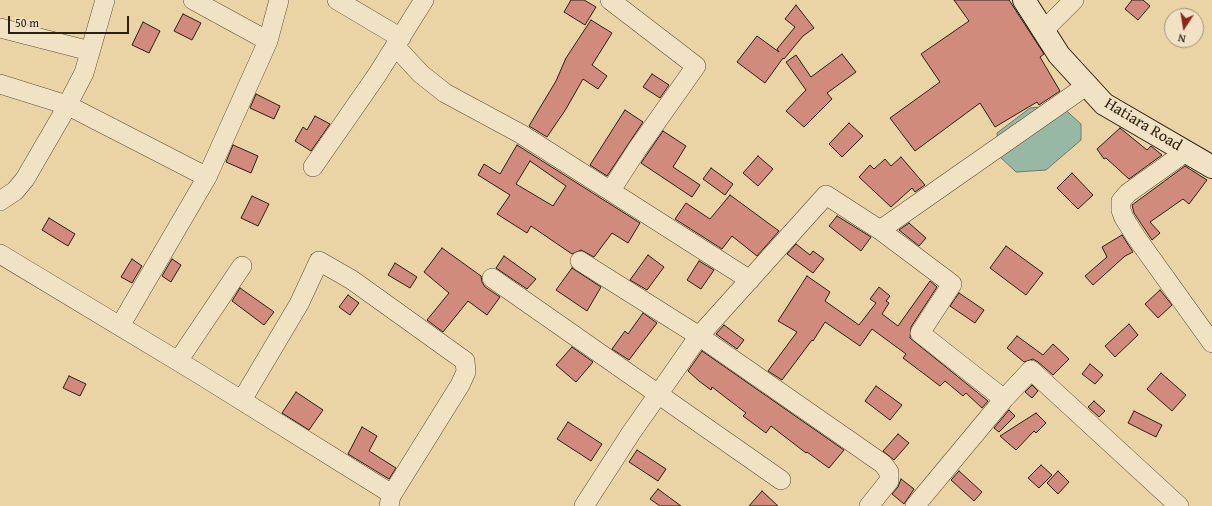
<!DOCTYPE html>
<html>
<head>
<meta charset="utf-8">
<style>
	body { margin:0 }
	#map { position:relative; width:1212px; height:506px; overflow:hidden; background:#ead3a4; font-family:"Gentium Book Plus",serif }
	canvas { display:block }
	.north { position:absolute; left:1164px; top:8px; width:40px; height:40px; box-sizing:border-box; background:#f1e2c4; border:1px solid #a2947d; border-radius:50%; rotate:192deg; font-size:11px; font-weight:700; line-height:16px; text-align:center; color:#2b1f13 }
	.north::after { content:''; display:block; margin:auto; width:14px; height:18px; background:#8f2418; clip-path:polygon(50% 0,100% 100%,50% 72%,0 100%) }
	.scale { position:absolute; left:8px; top:16px; width:121px; height:18px; box-sizing:border-box; border:2px solid #2b1f13; border-top:0; padding-left:5px; font-size:12px; line-height:14px; white-space:nowrap; color:#2b1f13; -webkit-text-stroke:3px #f1e2c4; paint-order:stroke }
</style>
</head>
<body>
<div id="map">
<canvas width="1212" height="506"></canvas>
<div class="north">N</div>
<div class="scale">50 m</div>
</div>
<script>
const g = document.querySelector('canvas').getContext('2d');
g.lineJoin = 'round';
function paint(path, color) { g.fillStyle = color; g.fill(path, 'evenodd'); }
const poly = rows => new Path2D(rows.map(r => 'M' + r).join(''));
function strokePath(path, color, width, dash) { g.strokeStyle = color; g.lineWidth = width; g.lineCap = dash ? 'butt' : 'round'; g.setLineDash(dash || []); g.stroke(path); }
function label(font, color, halo, rows, align = 'center') {
  g.font = font + ' "Gentium Book Plus",serif'; g.lineWidth = 3; g.setLineDash([]); g.textBaseline = 'middle'; g.strokeStyle = halo; g.fillStyle = color; for (const [text, x, y, turn = 0] of rows) {
    g.save(); g.translate(x, y); g.rotate((+turn || 0) * Math.PI / 180); g.textAlign = isNaN(turn) ? turn : align; if (halo) g.strokeText(text, 0, 0); g.fillText(text, 0, 0); g.restore();
  }
}
const water = poly([
	[1060,105,1081,124,1081,140,1046,170,1016,172,999,156,997,133,1030,108,1060,105]
]);
paint(water, '#98b8a6');
strokePath(water, '#6c7b6b', 1);
const building = poly([
	[571,0,584,0,596,7,585,25,564,12,571,0],
	[954,0,1009,0,1044,54,1040,57,1060,91,1039,105,1037,102,995,127,980,103,915,151,890,118,940,82,921,54,969,21,954,0],
	[1132,0,1143,0,1150,6,1138,20,1125,9,1132,0],
	[796,5,814,28,803,36,784,59,783,58,765,83,737,62,757,36,779,52,777,49,795,27,785,19,796,5],
	[183,14,201,23,192,40,174,31,183,14],
	[591,20,612,33,592,65,607,76,598,89,583,79,566,109,547,137,529,126,556,81,566,58,591,20],
	[143,22,160,31,149,53,132,45,143,22],
	[842,54,856,72,827,93,832,99,804,127,786,111,806,90,786,62,796,55,811,77,842,54],
	[652,74,669,85,660,98,643,87,652,74],
	[256,94,280,106,274,119,250,108,256,94],
	[625,110,643,122,607,176,590,165,625,110],
	[315,116,330,124,311,151,295,141,303,127,307,130,315,116],
	[849,123,863,136,842,157,829,144,849,123],
	[1120,128,1147,150,1151,146,1162,155,1129,179,1106,158,1104,159,1097,149,1120,128],
	[663,131,686,146,673,167,700,185,692,197,641,163,663,131],
	[233,145,258,156,251,173,226,162,233,145],
	[517,145,640,223,628,243,612,233,594,257,581,250,572,254,531,226,527,233,497,214,510,195,478,175,484,164,500,174,517,145],
	[530,161,566,186,553,206,516,184,530,161],
	[758,156,773,169,758,186,743,173,758,156],
	[901,157,925,185,915,192,912,188,891,207,859,177,870,165,874,169,885,159,891,166,901,157],
	[1185,166,1207,180,1189,204,1183,199,1150,222,1160,233,1152,240,1134,213,1132,205,1185,166],
	[711,168,733,184,725,195,703,179,711,168],
	[1072,173,1093,195,1078,209,1057,188,1072,173],
	[730,195,779,231,757,256,732,236,722,249,675,219,686,203,710,219,730,195],
	[252,196,269,204,258,226,241,218,252,196],
	[837,216,871,237,861,251,829,226,837,216],
	[49,218,75,234,68,246,42,230,49,218],
	[909,223,926,238,919,246,899,230,909,223],
	[1122,235,1133,252,1125,256,1093,285,1085,276,1107,257,1102,247,1122,235],
	[796,244,810,255,813,251,824,259,813,273,787,254,796,244],
	[1006,246,1043,273,1026,295,990,268,1006,246],
	[442,248,481,276,482,282,485,287,500,297,487,315,468,301,443,332,427,320,449,293,424,272,442,248],
	[648,255,664,267,647,290,630,280,648,255],
	[504,256,536,279,527,289,496,268,504,256],
	[132,259,142,266,132,283,121,277,132,259],
	[172,259,181,265,171,282,162,276,172,259],
	[699,261,714,270,701,289,687,280,699,261],
	[395,263,417,277,410,288,388,275,395,263],
	[572,268,601,287,587,311,556,290,572,268],
	[807,276,830,292,825,301,859,325,876,303,870,299,879,287,890,296,886,301,889,303,882,314,898,326,930,281,937,287,911,327,910,338,988,401,982,408,966,393,963,396,945,381,940,386,903,358,906,354,872,329,860,346,825,322,813,341,812,340,782,380,768,371,797,332,778,321,807,276],
	[240,288,274,312,264,325,232,301,240,288],
	[1160,290,1172,305,1158,318,1145,304,1160,290],
	[959,293,984,310,975,323,950,306,959,293],
	[348,295,359,303,350,315,339,307,348,295],
	[643,313,657,323,629,360,612,349,625,331,628,334,643,313],
	[1129,324,1138,335,1115,357,1105,346,1129,324],
	[724,325,744,340,737,349,716,334,724,325],
	[1017,336,1043,355,1053,344,1069,359,1053,375,1038,362,1033,359,1024,362,1007,348,1017,336],
	[572,347,593,362,576,382,556,365,572,347],
	[702,351,844,450,829,468,807,452,806,453,771,426,766,433,743,416,746,413,712,387,711,390,699,381,688,371,702,351],
	[1090,364,1103,375,1095,384,1082,374,1090,364],
	[1161,373,1186,395,1172,411,1147,389,1161,373],
	[69,376,86,384,80,396,63,388,69,376],
	[1032,385,1038,391,1032,398,1025,392,1032,385],
	[876,386,902,405,890,420,865,401,876,386],
	[296,392,323,410,309,430,282,413,296,392],
	[1094,401,1105,411,1099,417,1088,407,1094,401],
	[1009,410,1015,416,999,432,994,428,1009,410],
	[1134,411,1162,425,1156,437,1128,423,1134,411],
	[1036,413,1046,423,1036,433,1034,431,1016,450,1000,436,1036,413],
	[568,422,602,444,591,461,557,439,568,422],
	[362,427,377,436,369,451,396,468,389,479,348,454,362,427],
	[898,434,909,443,894,460,883,451,898,434],
	[637,450,666,469,658,481,629,462,637,450],
	[1041,465,1052,475,1039,488,1028,478,1041,465],
	[959,471,982,492,974,501,951,480,959,471],
	[1058,471,1069,482,1058,494,1047,483,1058,471],
	[901,479,914,489,904,504,892,494,898,487,901,479],
	[658,489,681,506,660,506,650,499,658,489],
	[762,491,778,506,749,506,762,491]
]);
paint(building, '#d08b7c');
strokePath(building, '#2b1f13', 1);
const street = poly([
	[193,0,268,41],
	[337,0,401,38],
	[610,0,696,66,638,148,611,190],
	[0,28,90,51],
	[1043,31,1074,0],
	[395,46,421,74,445,93,521,134,750,280],
	[0,84,67,105,207,177],
	[1187,151,1128,193,1121,201,1121,210,1124,218,1136,237,1212,343],
	[313,167,377,75,424,0],
	[0,201,15,191,25,179,61,117,84,73,105,0],
	[880,230,952,284,920,333,1004,399,915,506],
	[0,254,196,372,387,491,391,496,389,506],
	[580,261,699,336,883,464,889,472,889,481,869,506],
	[492,278,781,480],
	[120,326,207,177,268,41,279,0],
	[178,361,242,266],
	[1004,399,1031,370,1179,506],
	[242,400,299,304,319,261,352,280,465,361,466,372,460,385,391,496],
	[584,506,631,433,699,336,826,195,880,230,1086,86]
]);
const secondary = poly([
	[1024,0,1059,55,1104,104,1212,167]
]);
strokePath(street, '#5b4c37', 20);
strokePath(secondary, '#2b1f13', 24);
strokePath(street, '#f1e2c4', 19);
strokePath(secondary, '#f1e2c4', 22);
label('16px', '#2b1f13', '#f1e2c4', [
	["Hatiara Road",1143,125,31]
]);
</script>
</body>
</html>
